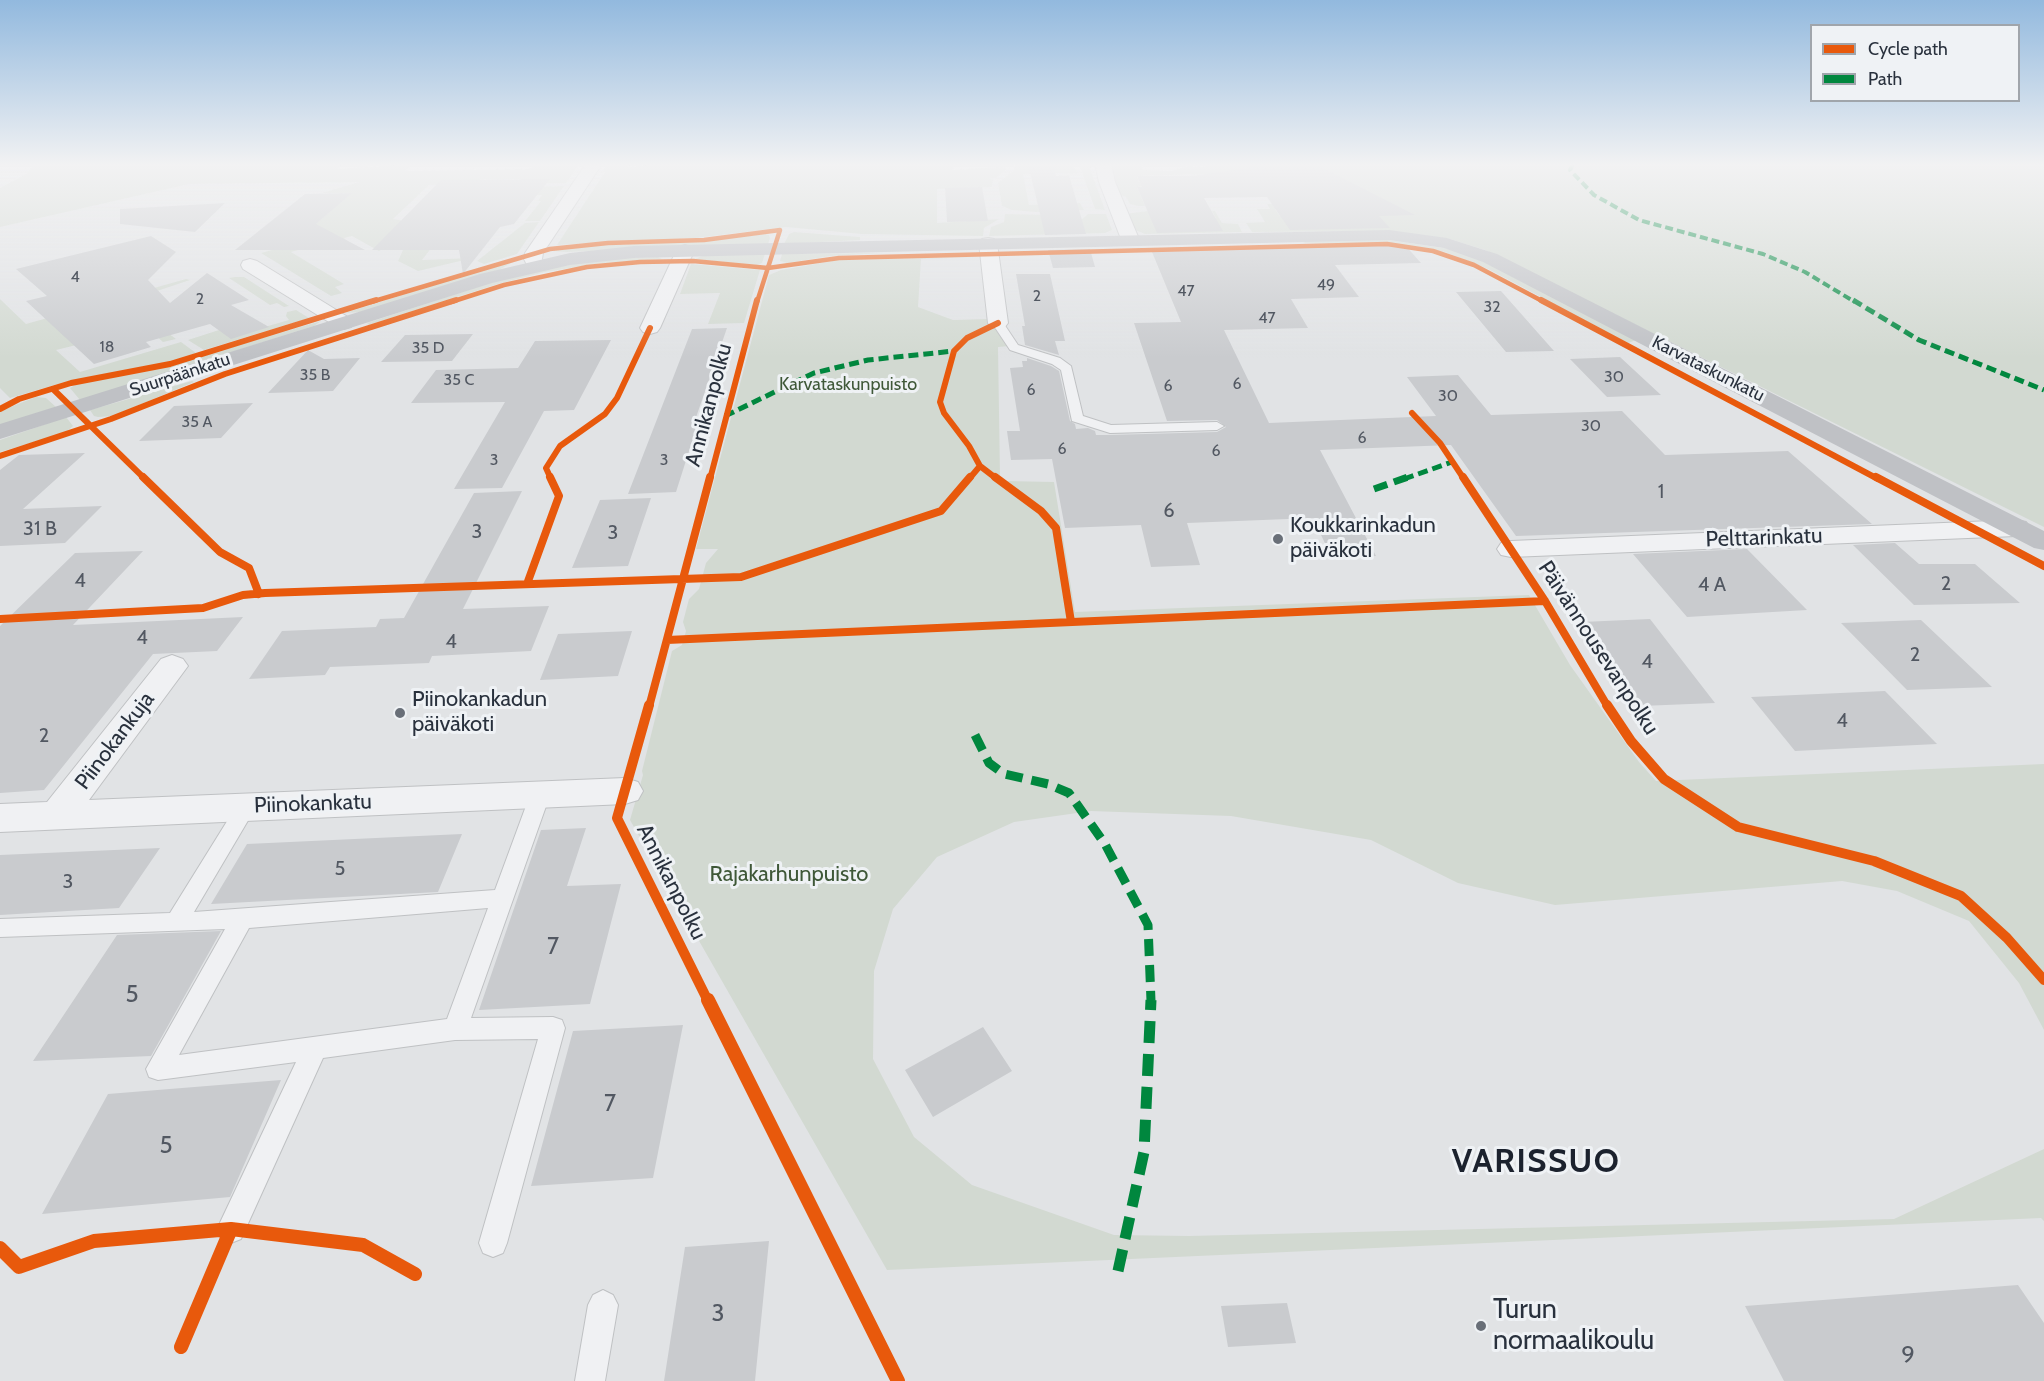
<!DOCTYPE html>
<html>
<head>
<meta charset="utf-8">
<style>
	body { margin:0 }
	#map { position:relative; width:2044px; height:1381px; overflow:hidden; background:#e1e3e5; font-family:Cabin,sans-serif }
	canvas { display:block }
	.legend { position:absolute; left:1810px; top:24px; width:210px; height:78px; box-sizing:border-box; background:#eff2f5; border:2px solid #a0a5ab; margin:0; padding:8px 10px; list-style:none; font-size:18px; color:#29313d }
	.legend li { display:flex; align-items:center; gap:12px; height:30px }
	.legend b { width:30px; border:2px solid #a0a5ab }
</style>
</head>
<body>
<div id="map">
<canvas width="2044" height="1381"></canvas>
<ul class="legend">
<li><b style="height:8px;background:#e8590c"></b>Cycle path</li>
<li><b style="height:8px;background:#00873e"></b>Path</li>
</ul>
</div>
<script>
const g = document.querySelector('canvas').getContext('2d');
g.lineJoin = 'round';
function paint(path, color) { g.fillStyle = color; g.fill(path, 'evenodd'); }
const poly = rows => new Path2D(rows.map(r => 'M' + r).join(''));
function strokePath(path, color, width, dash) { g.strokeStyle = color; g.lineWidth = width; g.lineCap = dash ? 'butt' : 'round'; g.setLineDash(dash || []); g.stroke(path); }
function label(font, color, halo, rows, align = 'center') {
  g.font = font + ' Cabin,sans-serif'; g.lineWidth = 6; g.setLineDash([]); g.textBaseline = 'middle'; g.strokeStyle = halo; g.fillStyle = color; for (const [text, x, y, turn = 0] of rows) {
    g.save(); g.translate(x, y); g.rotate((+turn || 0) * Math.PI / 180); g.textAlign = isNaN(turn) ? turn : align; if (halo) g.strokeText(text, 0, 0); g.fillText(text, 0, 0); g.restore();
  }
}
paint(poly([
	[34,164,342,164,337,169,412,164,405,171,530,169,534,164,580,164,566,183,520,184,521,179,481,179,477,184,429,185,393,219,447,228,422,260,473,258,418,271,398,261,403,250,394,250,387,246,379,251,352,236,344,238,347,241,330,241,291,252,344,284,335,287,342,293,331,296,261,253,308,240,302,236,351,193,322,193,359,182,189,184,0,227,0,188,26,174],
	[607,164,631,164,628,167,657,164,952,164,953,170,1003,167,1007,169,996,178,990,179,993,180,992,187,937,189,937,223,999,219,984,228,983,236,862,234,786,227,696,238,557,245,605,172,603,170],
	[1015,164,1072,164,1078,173,1023,174,1029,205,1080,203,1084,210,1036,212,1012,210,1002,206,998,183,1013,171],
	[1077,164,1092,164,1090,169,1105,210,1095,209,1082,172],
	[1144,164,1142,168,1145,170,1170,171,1189,166,1207,167,1209,164,1294,164,1208,180,1204,174,1137,176,1139,182,1149,182,1164,186,1137,187,1145,206,1138,206,1130,204,1126,197,1120,195,1109,165],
	[1315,164,2044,164,2044,527,1485,250,1450,239,1390,231,1252,232,1246,223,1265,222,1257,209,1270,209,1267,204,1282,204,1282,208,1275,209,1280,216,1340,215],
	[564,186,540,221,525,221,541,201,538,201,542,195,527,195,518,187],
	[1155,210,1216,219,1212,211,1215,211,1222,223,1238,224,1242,232,1145,234,1131,228,1125,214],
	[1005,214,1052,215,1080,221,1088,214,1106,214,1112,230,1105,233,989,236,991,227,1004,222],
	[539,222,517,254,484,264,477,261,525,223],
	[794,232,860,237,860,240,784,244,789,234],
	[765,234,769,235,770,238,768,244,567,252,550,251,590,246,704,241],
	[1382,239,1450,249,1471,255,1636,340,1628,343,1488,269,1445,252,1392,243,1305,243,1300,241],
	[883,253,831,256,787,263,780,261,782,254],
	[765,254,762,263,757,265,695,259,705,255],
	[658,257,662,259,603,263,545,272,498,284,369,325,367,323,514,275,602,259],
	[981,257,921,259,918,307,953,320,988,319,998,323,1010,346,998,347,1000,478,1004,481,1054,482,1075,612,1529,595,1570,665,1639,762,1656,781,2044,764,2044,1030,2019,983,1969,921,1897,891,1842,881,1555,905,1458,883,1371,840,1231,816,1091,811,1014,822,937,857,893,909,874,971,873,1059,914,1137,972,1185,1114,1235,1189,1236,1894,1219,2044,1149,2044,1221,2041,1218,887,1270,630,820,643,775,642,771,672,651,682,645,686,631,683,622,689,599,699,589,706,563,718,549,696,549,769,275,781,270,838,260],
	[518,259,499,270,361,312,345,313],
	[691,264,760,270,744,323,708,324,720,293,680,294],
	[235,277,244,277,289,306,284,307,277,303,270,305,229,278],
	[186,279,190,280,157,291,160,327,176,339,163,342,147,328,56,350,80,372,181,342,196,353,168,362,68,381,10,398,0,388,0,299,26,324],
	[296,310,309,318,204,350,188,340,219,330,268,326,289,320,286,316,287,312],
	[321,321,314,326,80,400,70,388,77,384,160,368],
	[192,381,194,382,113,416,98,417,94,416,90,410],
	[36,397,46,398,56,407,0,425,0,411],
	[66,417,73,426,65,433,0,452,0,440]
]), '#d2d9d1');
paint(poly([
	[1028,164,1053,164,1056,176,1069,175,1086,234,1045,235],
	[1275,164,1315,164,1415,215,1379,216,1390,228,1290,230,1267,197,1204,198,1223,231,1157,233,1137,187,1142,187,1137,176,1192,176],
	[550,179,514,224,500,227,463,274,459,250,372,250,441,180],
	[982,187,988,221,947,222,945,188],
	[352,193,316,224,365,250,235,250,305,194],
	[225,203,195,232,120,224,120,209],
	[151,236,176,252,148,280,170,303,207,273,249,300,231,305,269,327,231,339,210,324,146,342,151,347,94,364,26,301,47,296,16,269],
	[1389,242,1405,245,1421,263,1335,265,1359,297,1291,299,1308,328,1224,330,1269,423,1436,416,1407,377,1458,375,1491,415,1622,411,1665,455,1788,451,1872,524,1516,536,1451,445,1320,450,1376,556,1332,558,1313,518,1187,523,1200,565,1151,567,1141,525,1065,528,1052,459,1011,460,1007,431,1020,431,1010,368,1023,367,1022,361,1027,361,1027,358,1051,366,1059,371,1070,421,1075,424,1076,429,1088,428,1095,431,1096,435,1110,435,1217,432,1226,427,1217,420,1167,421,1134,323,1181,322,1152,252,1165,251,1164,248,1231,246,1233,249,1302,248,1300,244],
	[1090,249,1095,267,1053,268,1048,250],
	[1016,274,1050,274,1065,341,1055,341,1059,355,1025,345,1022,326,1025,326],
	[1501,291,1554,351,1506,352,1456,292],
	[727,328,693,426,697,426,676,492,628,494,692,329],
	[473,334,452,361,381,362,405,335],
	[611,340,574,410,544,411,502,488,454,489,505,402,411,403,436,370,518,368,535,341],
	[308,350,324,359,360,358,333,391,268,393],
	[1620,357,1661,395,1607,397,1570,359],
	[253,403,221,438,139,441,174,406],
	[85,453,23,509,102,506,65,543,0,546,0,470,19,455],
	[522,491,463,609,549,606,531,651,432,656,429,663,330,667,325,675,249,679,282,631,376,627,380,619,404,618,474,493],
	[651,498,628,566,572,568,600,500],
	[1895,543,1919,564,1975,564,2020,603,1914,605,1853,545],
	[1747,549,1807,610,1687,617,1633,554],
	[143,551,73,625,243,617,217,651,153,654,44,790,0,793,0,626,75,553],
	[1650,619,1715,703,1641,706,1582,622],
	[1921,620,1992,687,1907,690,1841,623],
	[632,631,618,676,540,680,558,634],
	[1885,691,1937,744,1795,751,1751,697],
	[586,828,567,886,621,884,590,1004,479,1010,541,830],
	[462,834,438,892,211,904,247,844],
	[160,848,119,908,0,915,0,855],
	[221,931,151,1056,33,1061,117,935],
	[683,1025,653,1178,531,1186,573,1031],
	[983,1027,1012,1071,933,1117,905,1070],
	[281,1080,230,1197,42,1214,108,1094],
	[769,1241,755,1381,664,1381,685,1247],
	[2018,1285,2044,1323,2044,1381,1784,1381,1745,1306],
	[1287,1303,1296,1343,1228,1347,1221,1306]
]), '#c9cbce');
const lane = poly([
	[998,320,1002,321,1018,345,1060,358,1071,366,1083,416,1111,425,1217,422,1224,426,1217,430,1110,433,1072,421,1061,370,1052,364,1010,350,992,323,998,320],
	[540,788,547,790,550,795,471,1018,553,1017,562,1020,565,1028,507,1243,503,1253,493,1257,483,1253,479,1243,538,1039,455,1040,323,1058,241,1239,231,1243,221,1239,217,1229,296,1062,158,1080,149,1077,146,1069,225,929,0,937,0,919,170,913,239,802,246,799,253,802,256,807,194,912,495,890,530,795,533,790,540,788],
	[488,908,447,1019,179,1055,249,928,488,908],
	[603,1290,613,1295,618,1305,605,1381,575,1381,588,1305,593,1295,603,1290]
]);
const street = poly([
	[586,164,602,164,543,253,542,259,545,265,543,269,529,269,524,259,525,253,586,164],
	[1095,164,1111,164,1115,182,1139,239,1136,243,1124,243,1121,239,1099,182,1095,164],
	[988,238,994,239,997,243,1008,323,1005,327,998,329,991,327,988,323,979,243,982,239,988,238],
	[685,245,692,247,694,251,660,328,657,332,650,334,643,332,640,328,676,251,678,247,685,245],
	[250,259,257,261,351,319,354,323,351,327,344,329,337,327,243,269,241,265,243,261,250,259],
	[2016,520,2026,522,2030,528,2026,534,2016,536,1511,557,1501,555,1497,549,1501,543,1511,541,2016,520],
	[172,655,183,659,188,666,89,800,625,778,638,782,643,791,638,800,625,804,0,832,0,804,47,802,161,659,172,655]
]);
strokePath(lane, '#bfc1c3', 2);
strokePath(street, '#bfc1c3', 2);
paint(lane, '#f0f1f3');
paint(street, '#f0f1f3');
paint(poly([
	[1389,230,1447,238,1497,254,2044,531,2044,550,2034,548,1483,262,1444,248,1389,240,634,258,570,265,492,283,0,439,0,424,480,274,570,253,634,246,1389,230]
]), '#bfc1c5');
strokePath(poly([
	[1573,164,1570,170,1594,195,1639,220,1763,254,1805,272,1855,302]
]), '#00873e', 4, [8, 4]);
strokePath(poly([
	[1853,300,1919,340,2044,390],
	[725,416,814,373,868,360,954,351],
	[1404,479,1452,462]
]), '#00873e', 5, [10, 5]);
strokePath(poly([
	[1374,489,1408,477]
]), '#00873e', 7, [14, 7]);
strokePath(poly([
	[975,735,989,763,1004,774,1048,784,1069,793,1105,844,1148,925,1151,1001]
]), '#00873e', 9, [17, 9]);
strokePath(poly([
	[1118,1271,1144,1152,1151,1000]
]), '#00873e', 11, [22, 11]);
strokePath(poly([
	[371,302,550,249,608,243,704,240,780,230,757,302],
	[451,302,504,285,587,267,640,262,693,261,768,268,839,258,1387,244,1433,251,1474,265,1544,302]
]), '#e8590c', 4.5);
strokePath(poly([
	[1541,300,1878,479],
	[53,389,145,479],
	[0,409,19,399,71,383,170,364,376,300],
	[1412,413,1440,443,1464,479],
	[0,456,111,419,225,374,456,300],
	[980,466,997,479],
	[551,479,546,468,560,446,605,414,617,398,650,328],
	[710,479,757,300],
	[969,479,980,466,969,446,944,413,940,402,954,351,967,338,998,323]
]), '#e8590c', 6);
strokePath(poly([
	[143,477,220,552,249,568,259,594],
	[995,477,1041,511,1056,528,1071,622],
	[1463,477,1545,601,1608,707],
	[1876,477,2044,566],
	[527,584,559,496,550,477],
	[0,619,203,608,243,595,265,593,741,577,941,511,970,477],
	[667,640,1545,601],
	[649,707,710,477]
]), '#e8590c', 8);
strokePath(poly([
	[649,705,617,818,708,1001],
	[1607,705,1631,741,1664,779,1738,827,1874,861,1961,896,2007,938,2044,980]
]), '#e8590c', 10);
strokePath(poly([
	[708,1000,898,1381],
	[0,1248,19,1267,94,1241,231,1229,363,1245,415,1274],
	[181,1347,231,1229]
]), '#e8590c', 14);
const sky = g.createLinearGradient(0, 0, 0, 358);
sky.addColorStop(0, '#92b9de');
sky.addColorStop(0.46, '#f2f2f3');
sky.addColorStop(1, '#f2f2f300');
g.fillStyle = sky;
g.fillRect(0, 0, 2044, 358);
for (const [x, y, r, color] of [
	[1278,539,6,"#696f78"],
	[400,713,6,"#696f78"],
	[1481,1326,6,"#696f78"]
]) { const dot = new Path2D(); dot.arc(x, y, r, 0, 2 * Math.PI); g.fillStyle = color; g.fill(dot); strokePath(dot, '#eff2f5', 2); }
label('16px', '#525862', null, [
	["4",75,277],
	["49",1326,285],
	["47",1186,291],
	["2",1037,296],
	["2",200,299],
	["32",1492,307],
	["47",1267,318],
	["18",107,347],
	["35 D",428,348],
	["35 B",315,375],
	["30",1614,377],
	["35 C",459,380],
	["6",1237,384],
	["6",1168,386],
	["6",1031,390],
	["30",1448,396],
	["35 A",197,422],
	["30",1591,426],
	["6",1362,438],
	["6",1062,449],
	["6",1216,451],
	["3",494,460],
	["3",664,460]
]);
label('18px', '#29313d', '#eff2f5', [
	["Karvataskunkatu",1708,369,27],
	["Suurpäänkatu",180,375,-18]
]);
label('18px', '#3f5838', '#eff2f5', [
	["Karvataskunpuisto",848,385]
]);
label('20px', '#525862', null, [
	["1",1661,492],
	["6",1169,511],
	["31 B",40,529],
	["3",477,532],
	["3",613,533],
	["4",80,581],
	["2",1946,584],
	["4 A",1712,585],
	["4",142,638],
	["4",451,642],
	["2",1915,655],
	["4",1647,662],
	["4",1842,721],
	["2",44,736],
	["5",340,869],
	["3",68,882]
]);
label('22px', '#29313d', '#eff2f5', [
	["Annikanpolku",709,405,-75],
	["Pelttarinkatu",1764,538,-2],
	["Päivännousevanpolku",1598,648,57],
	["Piinokankuja",115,741,-53],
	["Piinokankatu",313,804,-2],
	["Annikanpolku",671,882,63]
]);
label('22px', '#29313d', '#eff2f5', [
	["Koukkarinkadun",1290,526],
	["päiväkoti",1290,551],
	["Piinokankadun",412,700],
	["päiväkoti",412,725]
], 'left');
label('22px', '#3f5838', '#eff2f5', [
	["Rajakarhunpuisto",789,875]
]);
label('24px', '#525862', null, [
	["7",553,947],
	["5",132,995],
	["7",610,1104],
	["5",166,1146],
	["3",718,1314],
	["9",1908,1356]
]);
label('27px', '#29313d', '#eff2f5', [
	["Turun",1493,1310],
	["normaalikoulu",1493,1341]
], 'left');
g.letterSpacing = '1.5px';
label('bold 33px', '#1c222e', '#eff2f5', [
	["VARISSUO",1536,1162]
]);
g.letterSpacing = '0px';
</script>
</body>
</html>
